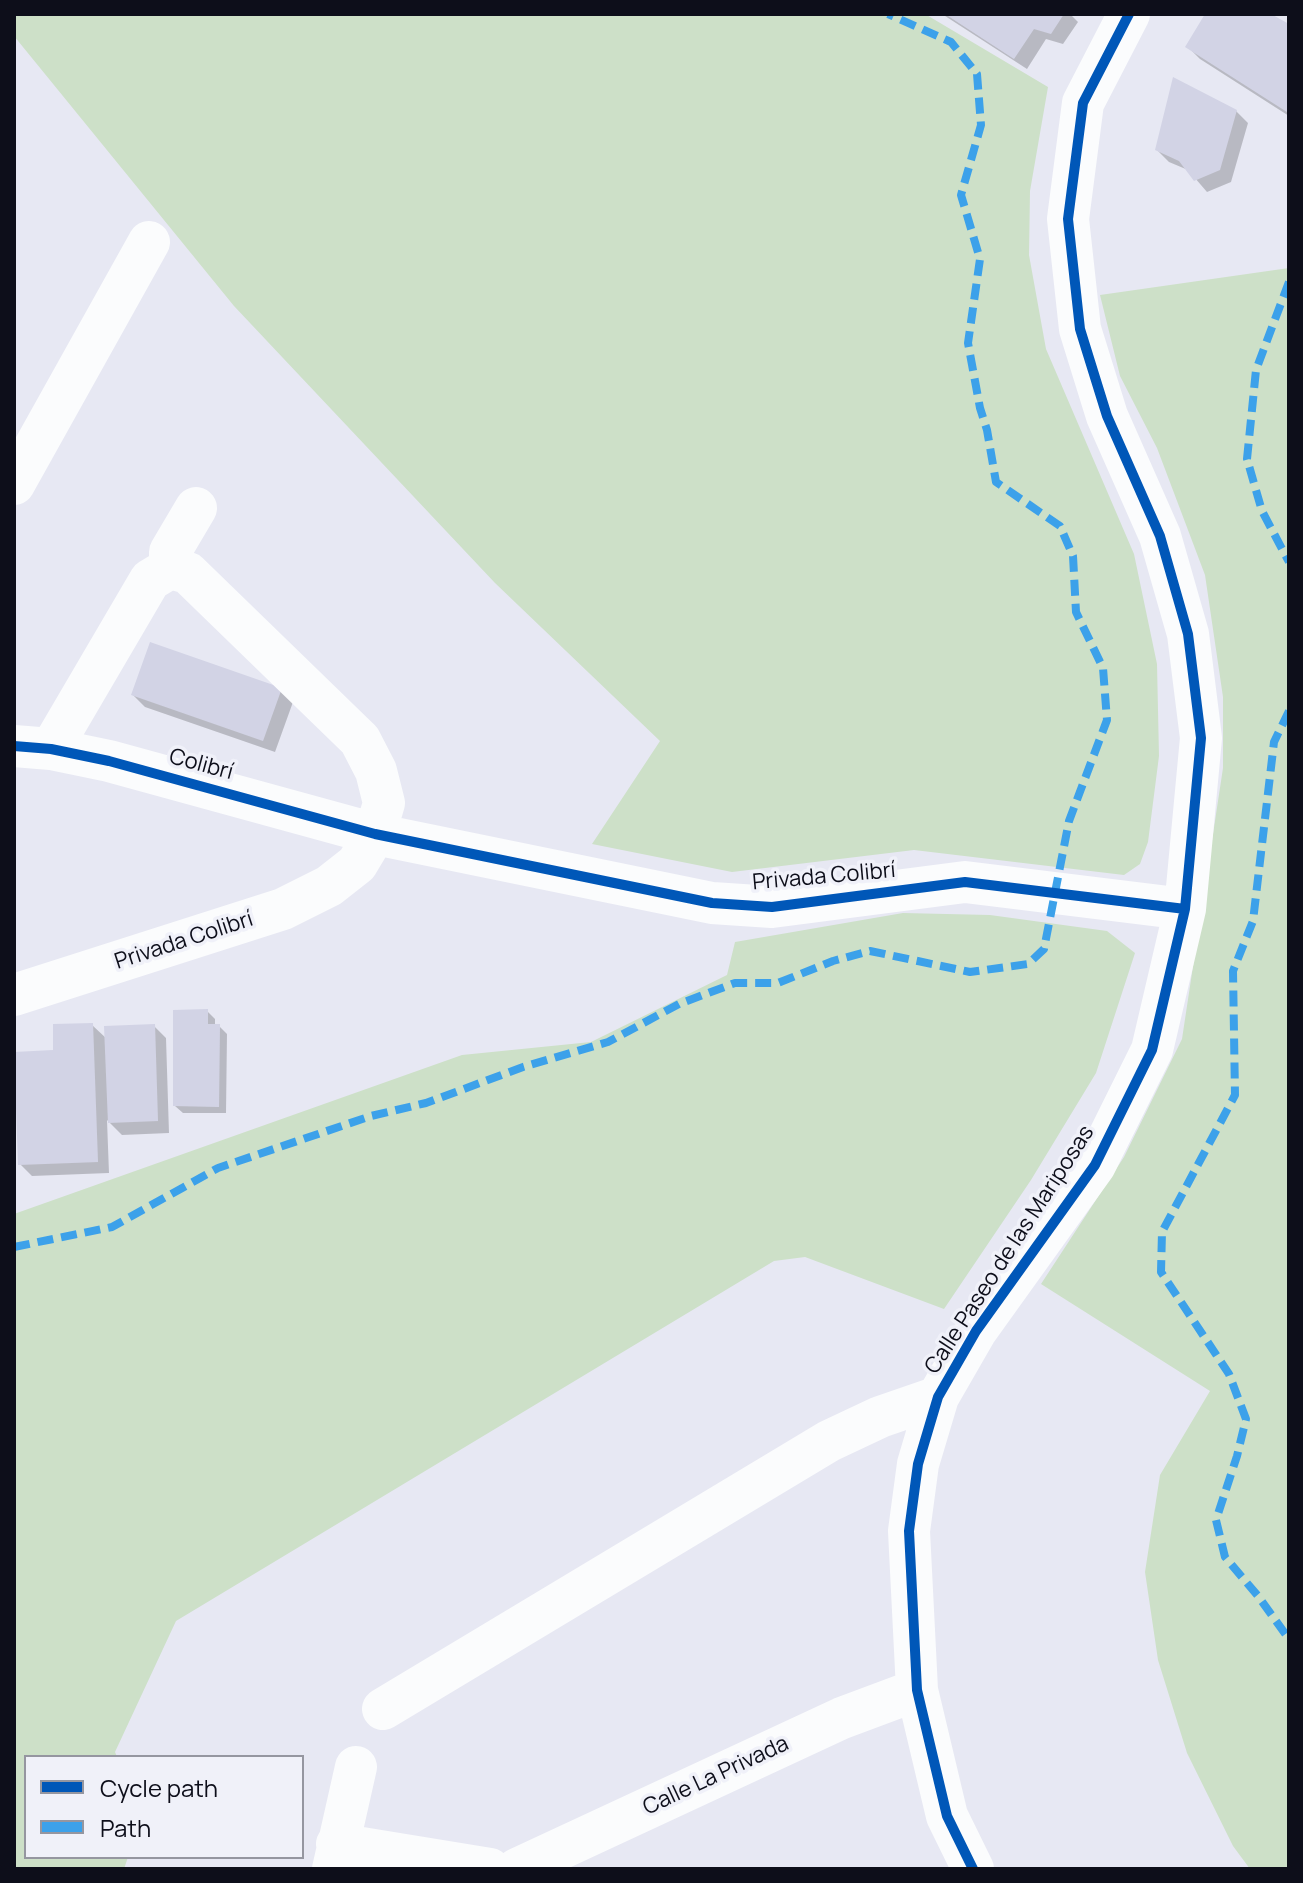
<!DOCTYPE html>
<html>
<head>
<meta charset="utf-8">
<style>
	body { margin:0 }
	#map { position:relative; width:1303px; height:1883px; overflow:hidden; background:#e7e8f3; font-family:Manrope,sans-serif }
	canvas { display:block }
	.frame { position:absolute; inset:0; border:16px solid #0d0e1a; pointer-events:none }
	.legend { position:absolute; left:24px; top:1755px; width:280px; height:104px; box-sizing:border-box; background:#f0f1f9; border:2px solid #9596a0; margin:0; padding:10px 14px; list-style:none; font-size:24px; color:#0d0e1a }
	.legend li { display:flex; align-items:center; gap:16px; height:40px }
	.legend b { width:40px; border:2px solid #9596a0 }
</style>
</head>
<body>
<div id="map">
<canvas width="1303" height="1883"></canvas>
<div class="frame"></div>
<ul class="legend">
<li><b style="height:10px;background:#0057b8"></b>Cycle path</li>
<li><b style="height:10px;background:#3ca1ea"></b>Path</li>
</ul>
</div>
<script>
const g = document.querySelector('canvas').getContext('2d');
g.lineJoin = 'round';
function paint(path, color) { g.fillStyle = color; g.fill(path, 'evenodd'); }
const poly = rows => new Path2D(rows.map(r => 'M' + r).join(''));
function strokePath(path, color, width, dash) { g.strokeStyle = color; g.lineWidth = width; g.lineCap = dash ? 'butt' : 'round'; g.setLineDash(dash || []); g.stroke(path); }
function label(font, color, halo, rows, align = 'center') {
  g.font = font + ' Manrope,sans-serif'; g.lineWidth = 7; g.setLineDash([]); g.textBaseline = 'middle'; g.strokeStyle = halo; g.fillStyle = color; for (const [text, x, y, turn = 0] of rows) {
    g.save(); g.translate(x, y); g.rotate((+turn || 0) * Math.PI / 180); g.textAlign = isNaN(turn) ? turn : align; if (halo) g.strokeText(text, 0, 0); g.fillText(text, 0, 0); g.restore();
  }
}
paint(poly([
	[14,14,925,14,1048,87,1030,191,1029,255,1046,349,1134,554,1157,664,1159,756,1148,842,1140,864,1124,875,914,850,732,872,592,844,660,741,495,583,234,306,14,36],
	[1289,268,1289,1869,1250,1869,1233,1846,1187,1753,1158,1660,1145,1572,1160,1475,1210,1391,1041,1284,1124,1157,1182,1039,1223,768,1223,697,1205,575,1157,448,1120,376,1100,295],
	[903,913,990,915,1107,931,1135,953,1096,1073,1031,1180,944,1309,805,1257,774,1261,176,1621,115,1752,117,1757,26,1757,26,1857,128,1857,124,1869,14,1869,14,1214,462,1055,591,1042,727,975,735,942]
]), '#cde0c8');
paint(poly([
	[942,14,1070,14,1078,22,1063,44,1046,39,1027,69],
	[1208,14,1267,14,1289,27,1289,116,1200,59,1188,47],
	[1236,111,1248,123,1231,182,1207,192,1188,170,1169,162,1157,150],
	[281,690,293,702,275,752,145,707,133,695],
	[207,1011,215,1019,215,1026,219,1026,227,1034,226,1113,183,1113,175,1106],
	[92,1025,107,1039,154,1026,166,1038,169,1133,122,1135,107,1120,109,1173,32,1176,20,1164,55,1052]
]), '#0003');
paint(poly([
	[945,14,1064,14,1051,34,1034,29,1014,59],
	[1205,14,1271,14,1289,24,1287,112,1185,47],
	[1173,77,1237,110,1220,170,1194,181,1179,161,1155,150],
	[150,642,282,688,263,741,131,695],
	[208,1009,208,1024,220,1024,219,1107,173,1106,173,1010],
	[93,1023,98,1162,18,1165,14,1052,53,1050,53,1024],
	[155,1024,158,1121,108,1123,104,1026]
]), '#d2d3e5');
strokePath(poly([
	[14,484,149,242],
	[170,568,170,552,196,508],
	[14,746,51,749,109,761,375,834,712,903,772,907,965,882,1185,909],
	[14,995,283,909,329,886,357,864,375,834,384,803,376,771,360,740,188,573,170,568,150,580,51,749],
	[383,1709,829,1441,880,1417,938,1397],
	[337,1844,490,1869],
	[333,1869,356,1767],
	[517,1869,842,1718,917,1690],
	[973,1869,947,1816,917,1690,909,1531,918,1464,938,1397,976,1331,1095,1165,1152,1050,1185,909,1201,738,1188,634,1160,536,1107,416,1080,329,1068,219,1083,103,1129,14]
]), '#fbfcfd', 42);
strokePath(poly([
	[1289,282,1256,370,1247,459,1262,511,1289,562],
	[1289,711,1274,742,1253,921,1233,971,1235,1095,1162,1232,1161,1272,1229,1374,1246,1419,1237,1456,1216,1520,1225,1557,1258,1596,1289,1639],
	[14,1247,112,1227,218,1168,371,1116,426,1103,523,1067,608,1042,679,1004,735,983,778,983,833,961,870,951,970,972,1028,964,1044,949,1069,821,1107,720,1103,668,1076,612,1073,556,1060,526,996,482,987,430,980,408,968,343,980,259,961,195,981,125,977,74,951,42,888,14]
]), '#3ca1ea', 8, [16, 8]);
strokePath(poly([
	[14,746,51,749,109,761,375,834,712,903,772,907,965,882,1185,909],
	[973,1869,947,1816,917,1690,909,1531,918,1464,938,1397,976,1331,1095,1165,1152,1050,1185,909,1201,738,1188,634,1160,536,1107,416,1080,329,1068,219,1083,103,1129,14]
]), '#0057b8', 10);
label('22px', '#0d0e1a', '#f0f1f9', [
	["Colibrí",201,765,15],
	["Privada Colibrí",824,877,-5],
	["Privada Colibrí",184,941,-18],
	["Calle Paseo de las Mariposas",1010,1250,-57],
	["Calle La Privada",716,1776,-25]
]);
</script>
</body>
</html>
